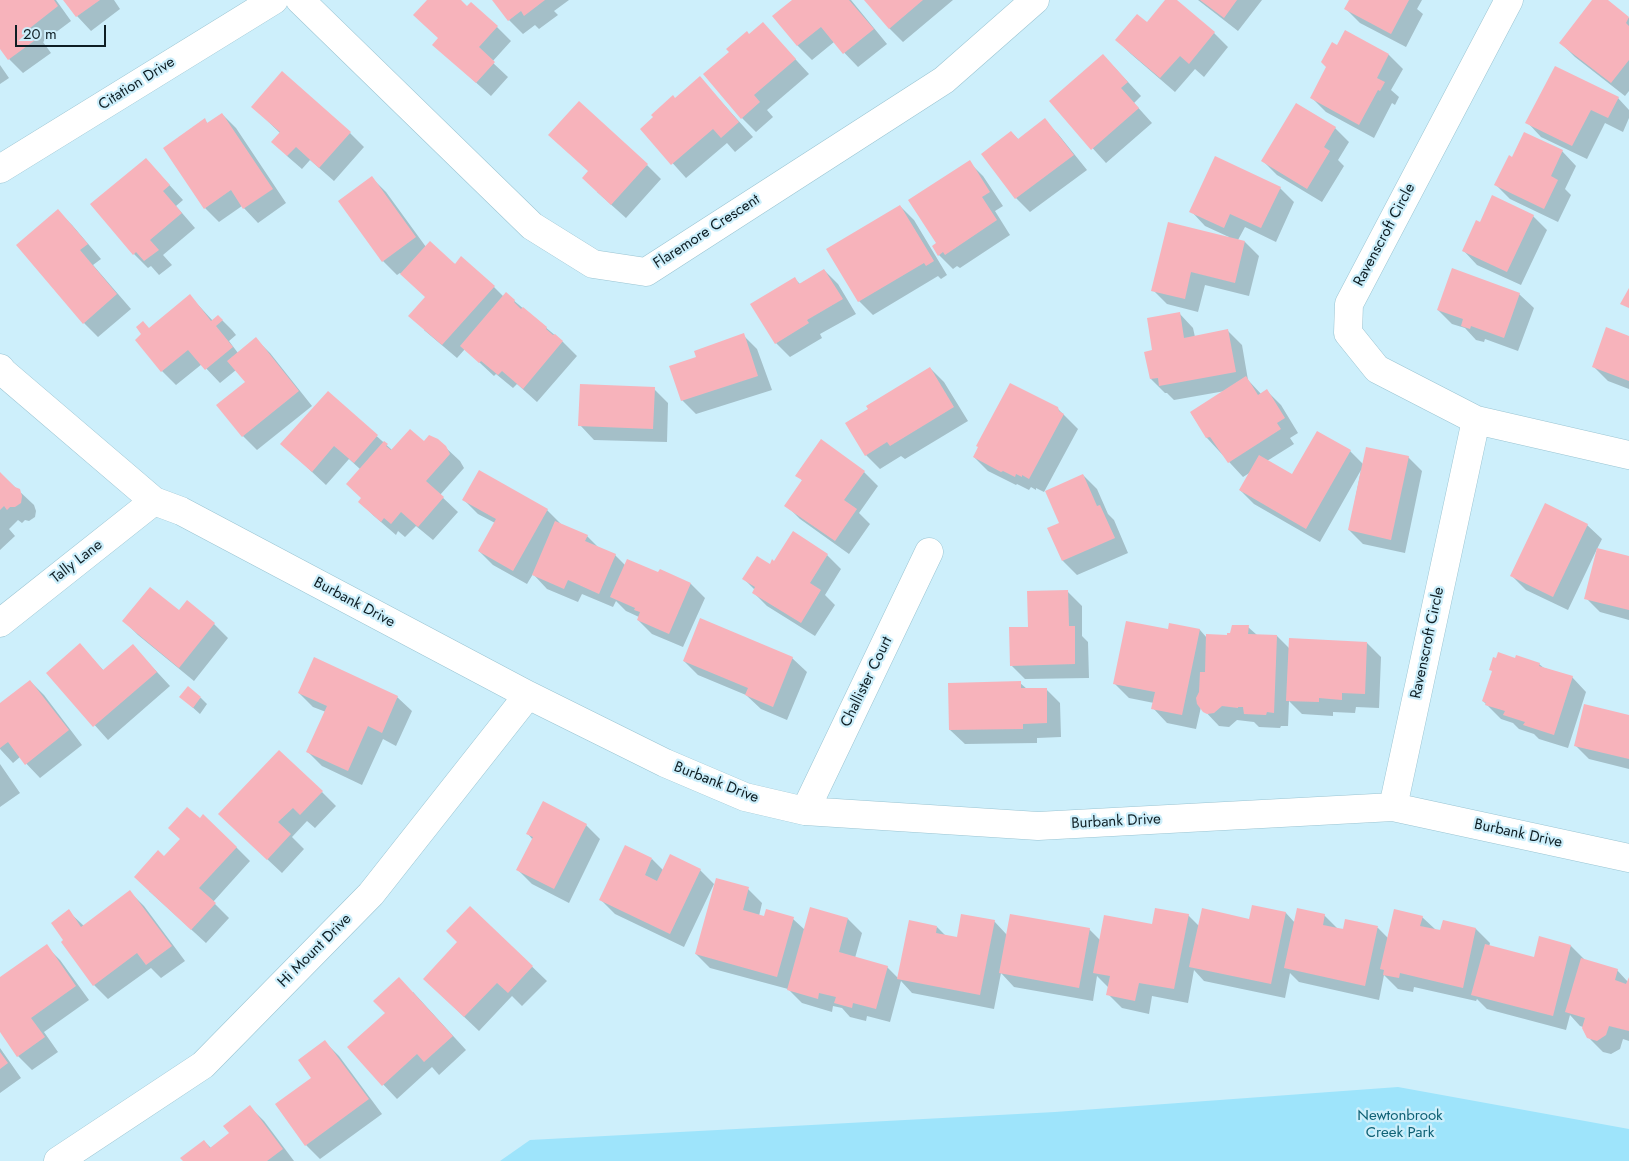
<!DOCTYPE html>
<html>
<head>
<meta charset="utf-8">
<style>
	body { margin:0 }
	#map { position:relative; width:1629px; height:1161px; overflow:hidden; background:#cdeffb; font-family:Jost,sans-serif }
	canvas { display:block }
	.scale { position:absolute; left:15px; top:25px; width:91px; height:22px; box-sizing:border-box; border:2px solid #0e1e24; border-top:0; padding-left:6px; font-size:15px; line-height:18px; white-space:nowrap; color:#0e1e24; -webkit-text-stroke:4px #cdeffb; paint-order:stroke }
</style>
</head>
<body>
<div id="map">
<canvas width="1629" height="1161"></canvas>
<div class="scale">20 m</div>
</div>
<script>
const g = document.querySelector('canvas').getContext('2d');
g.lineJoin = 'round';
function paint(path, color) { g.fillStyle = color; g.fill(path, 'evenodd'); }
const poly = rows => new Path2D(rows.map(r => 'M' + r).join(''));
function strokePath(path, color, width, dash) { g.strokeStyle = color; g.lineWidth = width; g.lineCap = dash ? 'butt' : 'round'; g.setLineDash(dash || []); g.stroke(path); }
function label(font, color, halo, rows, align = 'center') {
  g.font = font + ' Jost,sans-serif'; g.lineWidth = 4.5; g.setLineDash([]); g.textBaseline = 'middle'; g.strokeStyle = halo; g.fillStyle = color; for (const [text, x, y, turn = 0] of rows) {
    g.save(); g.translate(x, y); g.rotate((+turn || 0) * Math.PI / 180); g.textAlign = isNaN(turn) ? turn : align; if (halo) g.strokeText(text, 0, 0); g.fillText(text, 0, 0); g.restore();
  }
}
paint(poly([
	[1398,1087,1629,1129,1629,1161,500,1161,530,1140,1055,1112]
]), '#9ee4fb');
paint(poly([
	[0,0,56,0,71,21,43,42,51,53,23,73,9,59,0,47],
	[65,0,114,0,120,9,91,31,77,16],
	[428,0,459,0,467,7,497,27,511,41,492,62,508,77,491,96,434,45,439,39],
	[494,0,569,0,554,11,558,15,539,29,535,25,523,34,509,20],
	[794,0,851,0,887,44,858,67,834,42,812,60,798,46,774,16],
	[866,0,953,0,903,42,889,28],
	[1167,0,1175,0,1214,33,1228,47,1204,77,1195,69,1175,92,1131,54,1117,40,1147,24],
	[1198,0,1262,0,1238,31],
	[1350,0,1422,0,1417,9,1423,14,1406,47,1360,23,1346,9],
	[1594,0,1606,0,1629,18,1629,91,1625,96,1575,57,1561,43],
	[763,24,809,74,767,110,773,117,756,132,742,118,750,36],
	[1338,47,1389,55,1403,69,1391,90,1399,97,1395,105,1392,103,1374,138,1326,112,1312,98],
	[1103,55,1141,96,1134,103,1152,123,1106,163,1050,101],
	[0,65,9,78,0,84],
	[700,78,753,137,735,152,727,143,686,178,642,129],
	[1618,98,1629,110,1629,118,1623,132,1605,123,1587,159,1541,137,1527,122],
	[252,106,350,133,364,147,334,181,310,160,302,169,287,156,280,133],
	[222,114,236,128,286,203,258,223,242,206,219,222,205,208,205,120,208,124],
	[1044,120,1058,134,1087,170,1030,212,1016,198,982,154,1011,132,1019,140],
	[1335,128,1349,142,1338,160,1344,166,1322,202,1277,175,1263,161],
	[1562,151,1576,166,1565,189,1571,195,1558,222,1510,199,1496,185],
	[146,159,183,200,176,206,195,228,163,255,172,265,159,275,151,266,148,268,134,254],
	[969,162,983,176,1003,206,995,211,1010,235,960,268,957,266,953,269,939,255,938,244],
	[647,165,661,179,626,218,597,192],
	[372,178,386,192,426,247,494,287,504,297,506,294,563,342,577,356,537,402,517,384,513,388,496,374,494,376,465,349,457,358,424,330,426,297,400,273,397,275,383,261,339,201],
	[1280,188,1294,202,1276,242,1245,227,1238,240,1245,242,1259,256,1249,296,1205,285,1198,312,1167,304,1153,290,1229,238,1229,237,1205,226,1191,211],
	[900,206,914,220,947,275,941,279,938,276,873,315,859,301],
	[58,211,72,225,101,259,93,265,131,309,98,337,84,323],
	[1533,216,1547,230,1521,285,1477,265,1463,250,1480,224],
	[824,270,838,284,856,314,820,334,822,338,790,357,776,343,794,278,800,284],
	[1519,294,1534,308,1518,351,1485,339,1484,342,1476,340,1465,328,1452,324,1438,310],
	[190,296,213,321,218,316,232,330,236,335,229,341,238,353,256,339,270,353,312,406,257,450,243,436,218,405,246,382,236,370,220,383,202,364,176,385,162,371,137,340],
	[1179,313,1193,328,1195,337,1228,331,1242,345,1248,380,1262,395,1267,391,1281,405,1298,433,1290,438,1294,444,1267,461,1292,476,1350,451,1363,464,1408,457,1422,471,1405,553,1363,544,1349,530,1361,470,1320,542,1254,504,1240,490,1251,472,1243,477,1207,438,1191,413,1225,391,1174,400,1167,393,1165,393,1151,379,1154,351],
	[743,335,757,349,772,390,696,414,682,400,697,358],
	[1629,337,1629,389,1608,381,1594,367],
	[930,368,944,382,968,421,905,459,901,456,880,469,866,455,869,410],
	[654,389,668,403,667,442,594,440,580,425],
	[328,392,392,450,424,443,445,447,460,461,464,468,440,495,458,512,433,540,416,526,405,537,398,531,396,535,374,516,360,502,363,499,360,469,349,459,326,485,282,444],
	[1057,408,1078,429,1044,492,1036,488,1036,490,1031,487,1029,490,1017,484,1016,485,988,471,974,457],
	[864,472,878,486,859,513,870,524,849,554,800,519,786,505,803,481,797,475],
	[0,473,34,505,36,511,35,517,29,521,25,520,22,523,18,520,9,529,15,536,0,550],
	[1083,475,1097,489,1108,514,1114,520,1128,553,1077,575,1063,561,1049,528,1060,524],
	[464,500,547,510,561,524,561,525,587,536,599,548,615,555,625,565,691,584,705,598,683,647,652,634,638,620,639,617,626,611,616,601,613,607,582,594,578,602,547,589,533,574,527,584,493,565,479,551,495,523,478,514],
	[1587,525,1602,539,1597,549,1629,557,1629,620,1600,612,1586,598,1598,550,1597,549,1568,610,1526,590,1512,576],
	[827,555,841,569,825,595,835,605,815,636,767,606,753,592,755,590,744,579,775,562],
	[1068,592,1082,606,1082,636,1088,642,1089,678,1025,679,1011,665,1029,628],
	[187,602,214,624,228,638,194,681,138,635,124,621,179,612],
	[1248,627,1257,635,1277,636,1290,649,1367,643,1381,657,1379,708,1356,707,1355,713,1333,712,1333,716,1302,714,1289,701,1288,726,1281,726,1280,728,1259,727,1254,722,1237,720,1229,727,1219,726,1201,707,1196,729,1167,723,1153,708,1154,703,1129,698,1115,684,1169,630,1200,630,1207,638,1228,636],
	[80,645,104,671,133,646,170,686,108,740,48,673],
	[792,658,807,672,787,720,761,709,746,695,698,675,684,661],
	[1516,659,1539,664,1544,668,1572,677,1586,692,1568,748,1539,739,1534,734,1519,729,1513,723,1501,719,1483,701],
	[30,681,44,695,82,745,40,778,20,757,13,763,0,749,0,705],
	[1020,683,1027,689,1046,689,1060,703,1061,737,1037,738,1037,743,965,744,950,730],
	[299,693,397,697,412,711,396,746,383,739,362,785,322,766,308,752,326,712,313,707],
	[181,697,201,698,207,704,200,714],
	[1629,716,1629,769,1589,759,1575,745],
	[0,764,20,793,0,807],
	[322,792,336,806,315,828,307,821,292,837,304,849,282,873,234,828],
	[586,825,600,839,569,903,532,884,518,870,533,840,528,834],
	[236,847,250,861,213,902,229,918,206,943,149,891,164,858],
	[652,859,664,871,700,870,714,884,684,947,615,914,601,900],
	[748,889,762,903,759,916,793,919,805,930,848,919,862,933,855,958,887,967,898,978,937,927,946,936,958,939,994,921,1007,935,1089,929,1100,940,1188,915,1199,926,1250,920,1253,906,1286,913,1295,923,1324,915,1338,929,1378,928,1389,939,1422,917,1436,930,1476,929,1490,943,1489,947,1535,959,1571,946,1585,960,1617,970,1628,982,1629,979,1629,1041,1623,1039,1620,1049,1611,1054,1603,1052,1588,1037,1583,1027,1580,1026,1570,1015,1566,1030,1487,1009,1477,999,1476,1001,1414,987,1413,992,1398,989,1384,975,1379,1000,1299,982,1290,973,1285,998,1204,981,1194,970,1188,1003,1152,996,1149,1014,1122,1008,1108,994,1108,987,1097,976,1093,1001,1014,987,1001,973,994,1009,912,993,901,981,890,1022,867,1016,866,1021,850,1017,842,1008,833,1006,832,1012,802,1003,788,989,710,968,696,954],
	[130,892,144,906,185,961,161,978,151,968,108,999,94,985,68,911,84,926],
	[470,907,547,981,522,1006,512,996,479,1031,439,993,459,942],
	[46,946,60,960,89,1000,44,1032,58,1052,32,1070,18,1056,0,1030,0,978],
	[413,992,466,1050,439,1075,432,1067,397,1099,348,1047,386,1013],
	[325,1042,339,1056,382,1114,320,1159,306,1145,313,1078],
	[0,1048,21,1078,0,1093],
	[250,1107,264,1121,294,1161,184,1161,204,1141,211,1148,231,1133]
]), '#0003');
paint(poly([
	[0,0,54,0,58,6,30,28,38,38,8,60,0,49],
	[63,0,100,0,76,17],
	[427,0,461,0,467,6,471,2,498,26,479,47,495,62,476,83,432,45,438,38,413,15],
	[492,0,545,0,524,16,521,11,508,21],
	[792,0,849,0,874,29,843,54,821,27,797,46,772,16],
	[864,0,923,0,889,29],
	[1165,0,1177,0,1215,32,1189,64,1180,56,1160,78,1115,40,1137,14,1147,22],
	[1200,0,1237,0,1224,18],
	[1349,0,1409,0,1391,34,1344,9],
	[1592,0,1608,0,1629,17,1626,23,1629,26,1629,60,1611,83,1559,43],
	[763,22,796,59,754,95,760,102,741,119,703,74,729,52,726,49,747,31,749,34],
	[1345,30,1389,54,1377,78,1385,82,1380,91,1378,90,1359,125,1310,98,1326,67,1321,62,1332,42,1337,45],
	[1103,54,1128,82,1121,88,1139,108,1091,150,1049,101],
	[1555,66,1619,97,1608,118,1591,110,1572,146,1525,123],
	[282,71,351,132,319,168,296,147,287,156,271,142,280,132,251,107],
	[700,76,739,122,721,138,713,129,671,165,640,129,653,117,651,115,673,95,675,98],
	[579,101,648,164,611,205,582,178,588,171,548,135],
	[1296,103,1336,127,1324,147,1330,151,1307,189,1261,161],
	[222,113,273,189,243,209,231,190,204,209,163,148,205,118,207,123],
	[1045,118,1074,155,1015,199,981,154,1011,131,1018,139],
	[1524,132,1563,150,1551,176,1558,180,1544,209,1494,185,1509,155,1512,157],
	[1215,156,1281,187,1261,228,1230,214,1224,228,1189,212],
	[146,158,170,185,163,191,182,213,150,240,159,250,144,261,136,252,133,255,90,204],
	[970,160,990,192,982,197,997,220,945,255,943,252,938,256,932,246,936,243,908,200],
	[372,176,416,237,382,262,338,201],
	[1492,195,1534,215,1507,272,1462,251,1476,220,1480,222],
	[900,205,934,261,926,266,924,263,858,302,826,249],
	[58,209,88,244,80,250,117,294,83,324,16,245],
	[1168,222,1245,241,1235,283,1191,272,1185,299,1151,291],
	[430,241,455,264,461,256,495,286,442,345,408,316,425,297,400,274],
	[1452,268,1520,293,1504,338,1471,326,1470,329,1461,326,1463,319,1437,310],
	[824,269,843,299,807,320,809,323,775,344,750,304,795,277,799,284],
	[1629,288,1629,308,1620,304],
	[506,292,515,300,514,302,521,309,523,307,547,327,546,329,553,335,555,334,563,341,523,389,502,371,498,375,481,361,479,363,460,346],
	[190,294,211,321,218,315,223,320,216,326,233,347,205,370,188,350,161,372,135,340,141,334,136,327,143,321,149,328],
	[1180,312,1184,338,1228,329,1236,372,1159,386,1158,378,1150,379,1144,352,1152,350,1147,318],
	[1606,327,1629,336,1629,381,1592,367],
	[744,333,758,376,681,401,669,366,696,357,694,351],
	[256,337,299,391,242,437,216,405,245,382,227,361],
	[930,367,954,407,890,446,887,442,865,456,845,423,868,409,866,406],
	[1246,376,1258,395,1267,389,1285,418,1277,423,1281,429,1228,463,1210,437,1206,438,1190,412],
	[1010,383,1058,407,1059,411,1064,414,1029,479,1022,475,1022,477,1016,474,1015,477,1003,471,1001,472,973,457,978,447,976,446],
	[580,384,655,387,653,429,578,426],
	[328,391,378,435,354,463,334,446,312,472,280,444],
	[410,429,424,441,429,435,438,439,446,446,450,454,426,481,444,497,418,527,401,512,391,524,384,518,381,522,358,502,361,498,346,484,384,441,388,444,386,446,391,450],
	[1317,431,1351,450,1306,529,1239,490,1259,455,1292,474],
	[821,439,865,471,844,500,857,509,835,541,784,506,802,480,795,476],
	[1366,447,1409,456,1391,540,1348,530],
	[479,470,548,509,513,571,478,551,496,519,462,500],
	[0,472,15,487,20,489,22,496,21,503,15,507,10,507,7,510,4,506,0,510],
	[1083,474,1097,506,1100,505,1115,538,1062,561,1047,528,1059,523,1045,491],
	[1545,503,1588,524,1553,597,1510,576],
	[555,521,588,535,585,541,616,554,599,594,568,580,564,589,532,575],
	[793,531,828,554,810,583,821,590,801,623,752,593,755,587,742,579,757,556,770,564,772,559,774,561],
	[1597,548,1629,556,1629,610,1584,599],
	[627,559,658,572,660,569,691,583,669,634,637,620,640,612,634,610,635,608,610,597],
	[150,587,179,610,187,600,215,623,179,668,122,621],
	[1068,590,1069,626,1075,626,1075,664,1010,666,1009,627,1028,627,1027,591],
	[700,618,793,657,773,707,745,695,748,688,683,661],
	[1126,621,1168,629,1169,623,1200,629,1182,715,1151,709,1155,692,1113,684],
	[1232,625,1249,625,1248,634,1277,635,1274,713,1267,712,1266,715,1244,714,1243,707,1238,707,1238,708,1222,706,1214,713,1207,714,1203,712,1197,704,1196,698,1199,692,1200,672,1205,672,1206,634,1227,635,1227,633,1230,633],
	[1289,638,1367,642,1365,694,1342,693,1342,700,1319,698,1319,702,1286,701],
	[80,643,103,670,133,644,157,672,93,727,46,673],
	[1498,652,1515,658,1516,655,1540,663,1539,666,1573,676,1554,735,1523,725,1525,722,1503,715,1505,711,1485,705,1486,703,1482,701,1492,671,1489,670,1493,657,1496,658],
	[314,657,398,696,382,733,368,726,348,771,306,752,327,706,298,693],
	[30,680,69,730,25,765,8,742,0,748,0,703],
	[1021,681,1021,688,1047,688,1047,723,1023,724,1023,729,949,730,948,683],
	[188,686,201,697,193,708,179,697],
	[1584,704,1629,715,1629,759,1574,746],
	[279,750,323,791,300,815,293,808,278,822,291,834,267,860,218,814],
	[543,801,587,824,554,889,516,870,533,837,526,834],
	[187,807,200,818,203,814,237,847,199,888,216,903,191,930,134,877,158,850,164,856,180,839,168,828],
	[625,845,652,858,645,875,657,881,670,854,701,869,670,934,599,900],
	[716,878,749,887,743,910,764,916,766,909,794,917,777,977,695,954],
	[130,890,172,946,146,965,137,953,93,986,61,942,63,940,51,923,69,909,81,927],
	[1252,905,1286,912,1271,984,1189,967,1202,908,1249,919],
	[470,906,533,966,508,993,497,983,464,1017,423,979,457,942,446,931],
	[810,907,848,918,839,952,888,966,876,1009,853,1003,852,1008,834,1003,836,997,819,993,818,999,787,990],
	[1155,908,1189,914,1174,989,1139,983,1135,1001,1106,995,1110,976,1093,973,1104,915,1152,924],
	[1297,908,1325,914,1323,925,1343,929,1345,919,1378,926,1365,986,1284,968],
	[1394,909,1423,916,1420,926,1440,930,1443,920,1476,928,1463,988,1400,973,1399,978,1383,975,1384,970,1380,969],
	[961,914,995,920,980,995,897,979,909,920,937,926,936,933,957,937],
	[1010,914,1090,928,1079,988,999,973],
	[1539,936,1571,945,1553,1016,1471,995,1485,944,1534,957],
	[47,944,76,986,31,1018,45,1037,17,1057,0,1032,0,977],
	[1581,958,1618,969,1615,980,1626,984,1629,977,1629,1031,1609,1026,1606,1035,1597,1041,1587,1038,1582,1028,1585,1018,1565,1012],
	[399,977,453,1036,424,1062,417,1054,382,1086,347,1047,385,1013,373,1001],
	[325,1040,369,1099,305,1146,275,1104,311,1078,298,1060],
	[0,1052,8,1063,0,1069],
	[250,1105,283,1149,267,1161,183,1161,180,1158,204,1140,210,1148,229,1133,223,1126]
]), '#f7b3bb');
const minor = poly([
	[300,0,532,226,593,264,646,272,944,80,1035,0],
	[1509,0,1349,304,1348,333,1377,369,1476,420,1629,455],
	[0,169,274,0],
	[0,368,3,372,154,501,181,511,528,695,665,763,745,797,805,811,1038,826,1393,807,1629,858],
	[0,623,154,501],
	[1393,807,1476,420],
	[805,811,929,552],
	[58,1161,203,1065,371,894,528,695]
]);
strokePath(minor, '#9ac4d2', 29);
strokePath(minor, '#fff', 28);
label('15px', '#0e1e24', '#cdeffb', [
	["Citation Drive",137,84,-32],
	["Flaremore Crescent",707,232,-33],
	["Ravenscroft Circle",1385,235,-62],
	["Tally Lane",77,562,-38],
	["Burbank Drive",354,603,28],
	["Ravenscroft Circle",1428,643,-78],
	["Challister Court",867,682,-64],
	["Burbank Drive",716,783,21],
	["Burbank Drive",1116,822,-3],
	["Burbank Drive",1518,834,12],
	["Hi Mount Drive",315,951,-45]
]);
label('15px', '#0f6175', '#cdeffb', [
	["Newtonbrook",1400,1116],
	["Creek Park",1400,1133]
]);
</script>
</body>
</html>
